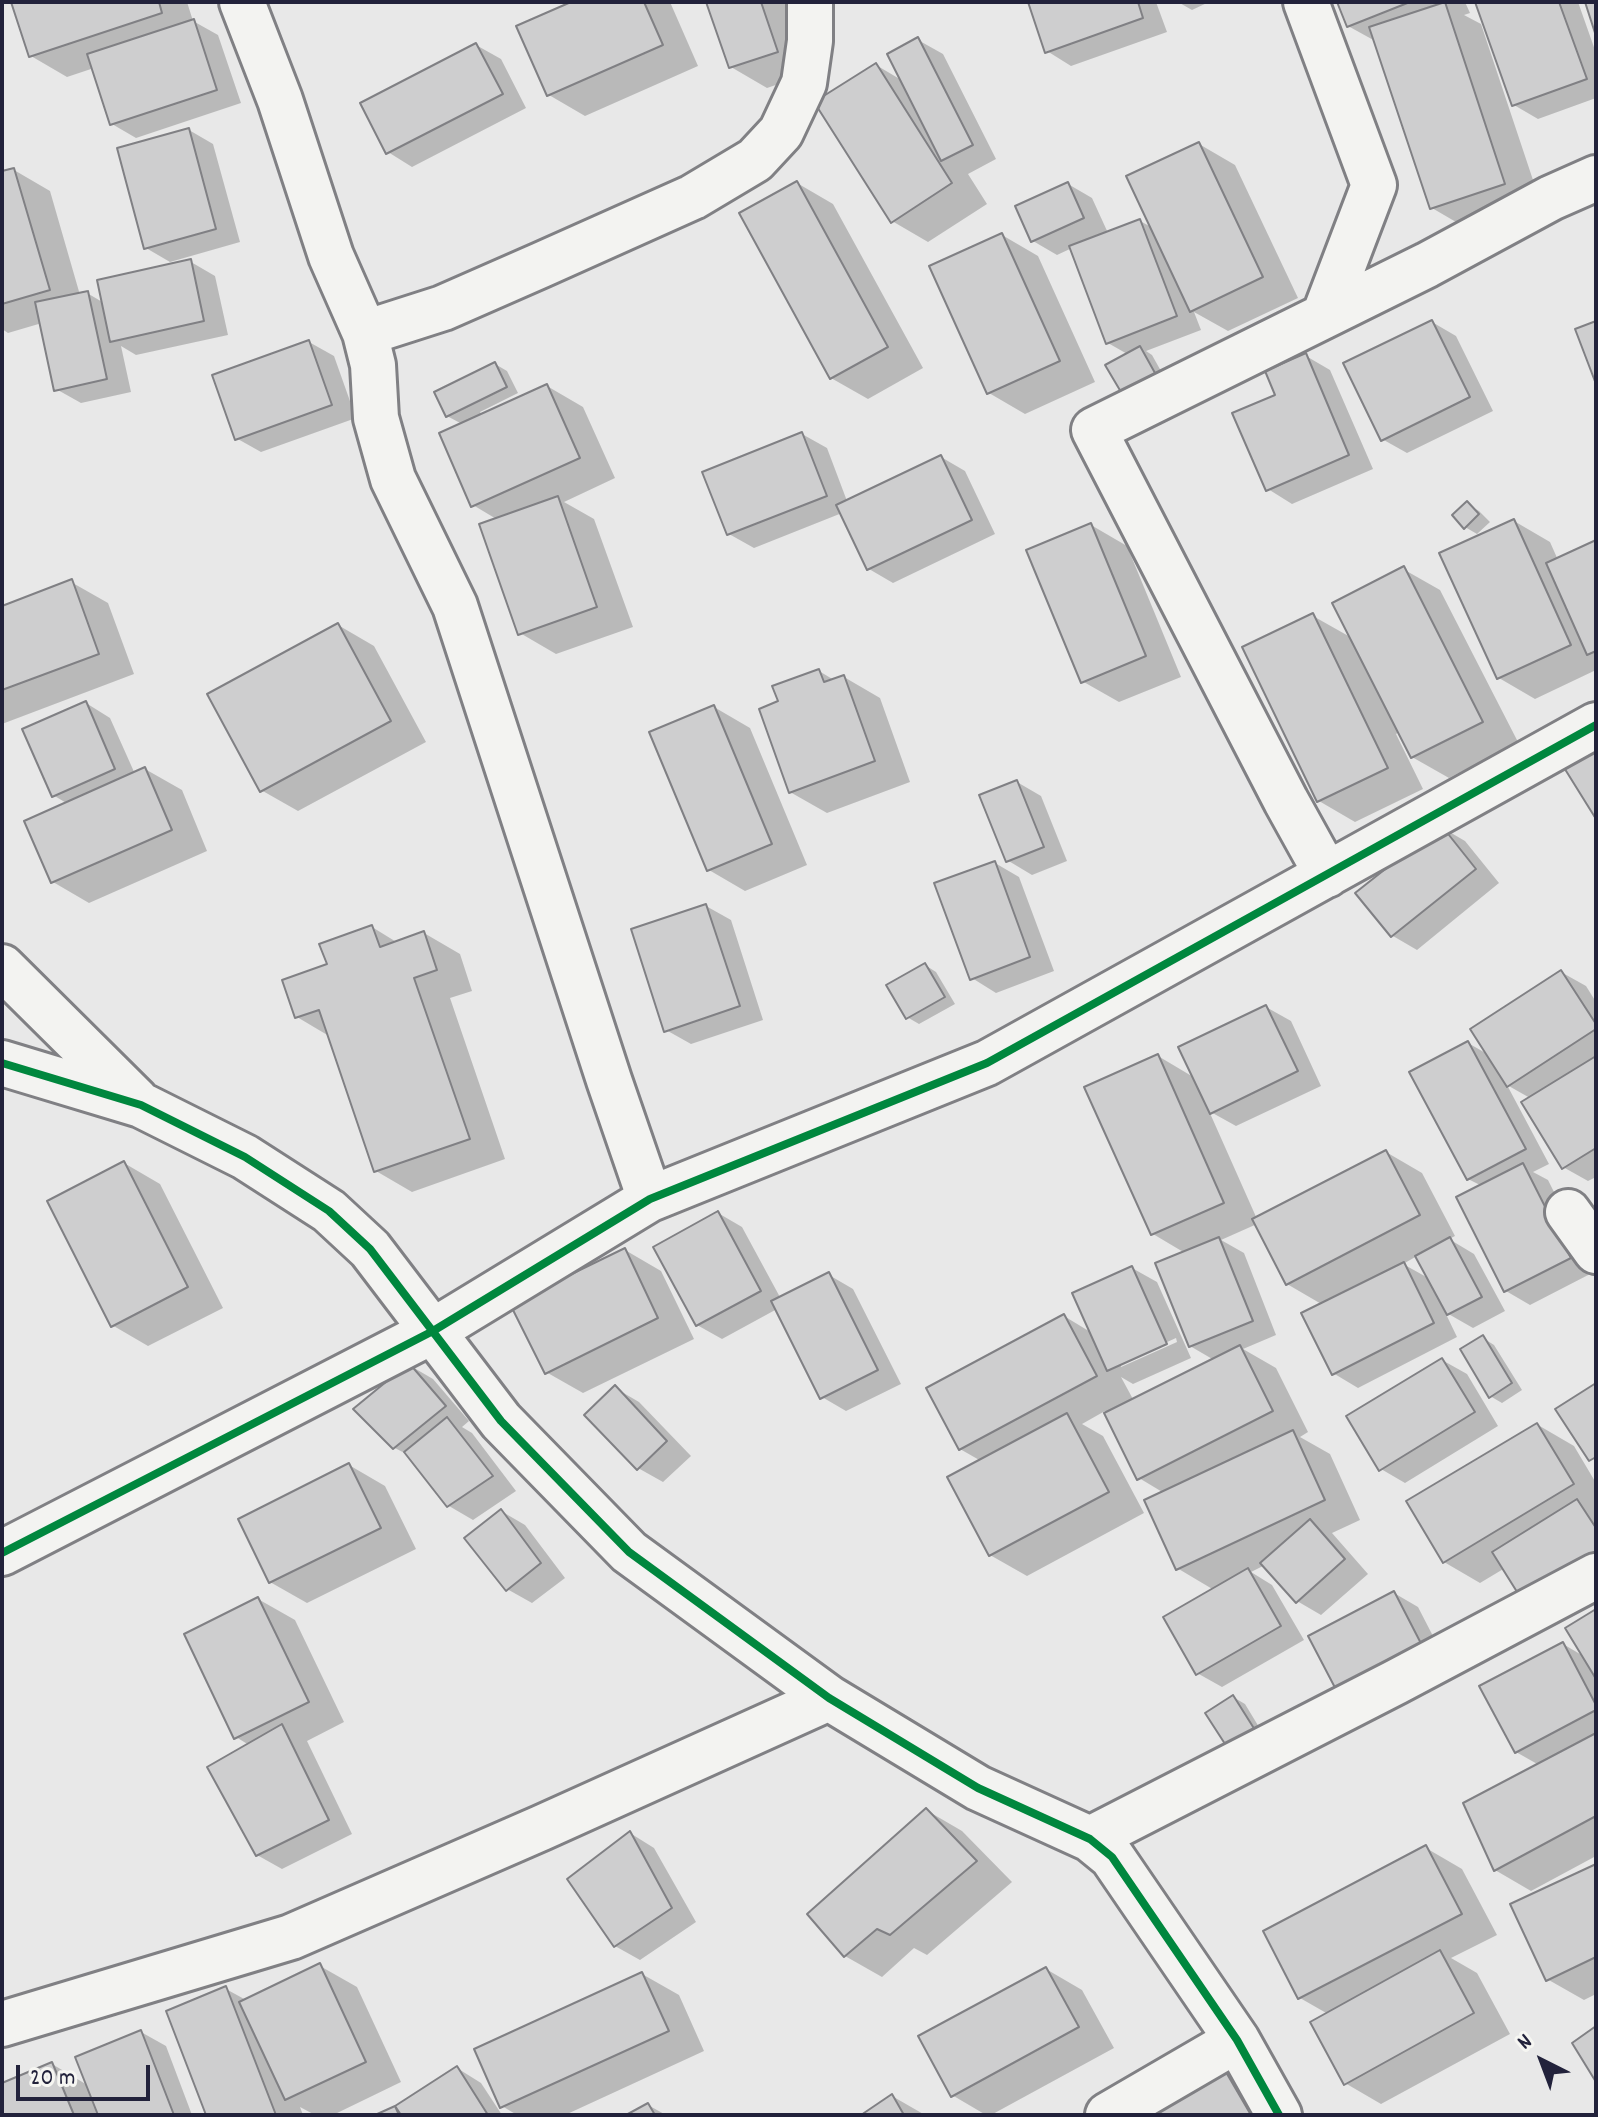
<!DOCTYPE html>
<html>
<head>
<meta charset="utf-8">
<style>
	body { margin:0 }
	#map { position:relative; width:1598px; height:2117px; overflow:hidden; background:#e8e8e8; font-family:Dekko,sans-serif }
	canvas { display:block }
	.frame { position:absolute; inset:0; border:4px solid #22223b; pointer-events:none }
	.north { position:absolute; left:1502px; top:2021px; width:80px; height:80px; -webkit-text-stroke:6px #f6f6f2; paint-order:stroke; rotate:318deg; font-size:22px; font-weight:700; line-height:32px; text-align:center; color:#22223b }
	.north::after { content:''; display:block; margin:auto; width:28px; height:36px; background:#22223b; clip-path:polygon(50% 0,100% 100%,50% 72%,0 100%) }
	.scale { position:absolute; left:16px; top:2065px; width:134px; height:36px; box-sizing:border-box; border:4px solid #22223b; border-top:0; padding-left:10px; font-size:24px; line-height:28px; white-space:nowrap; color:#22223b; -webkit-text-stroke:6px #f6f6f2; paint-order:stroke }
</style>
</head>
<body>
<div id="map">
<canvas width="1598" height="2117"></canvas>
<div class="frame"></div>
<div class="north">N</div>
<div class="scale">20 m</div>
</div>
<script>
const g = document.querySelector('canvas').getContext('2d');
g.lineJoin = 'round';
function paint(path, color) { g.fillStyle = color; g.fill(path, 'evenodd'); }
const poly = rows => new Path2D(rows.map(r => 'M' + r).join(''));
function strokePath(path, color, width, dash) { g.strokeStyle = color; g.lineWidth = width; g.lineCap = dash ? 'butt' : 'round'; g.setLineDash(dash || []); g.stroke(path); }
paint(poly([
	[13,2,187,2,193,21,218,35,241,103,136,138,112,124,94,68,67,77,31,56],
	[576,2,670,2,698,66,585,116,549,95],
	[708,2,790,2,814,72,767,88,731,67],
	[1030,2,1156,2,1167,32,1071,66,1047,51],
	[1178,2,1209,2,1192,10],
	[1339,2,1465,2,1470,13,1464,15,1481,24,1541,204,1468,229,1432,208,1377,42,1348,26],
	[1480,2,1578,2,1596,53,1596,98,1538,119,1514,105],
	[918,40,943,54,996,159,968,174,987,204,928,242,892,221,876,65,903,81],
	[476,45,501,59,526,108,412,167,388,152],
	[189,130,213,144,240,242,170,262,146,248],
	[1199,144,1235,165,1298,298,1228,331,1194,312,1201,330,1146,351,1152,355,1166,380,1134,398,1122,391,1129,355,1108,343,1072,248,1057,255,1033,241,1068,184,1092,198,1108,233,1140,221,1153,228],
	[14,170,50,191,80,295,87,293,104,303,191,262,215,276,228,335,136,355,121,346,131,392,81,403,56,389,42,323,8,333,2,329,2,173],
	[797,183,833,204,923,368,868,399,831,378],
	[1002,235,1038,256,1095,382,1025,414,989,393],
	[1432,322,1456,336,1493,411,1407,453,1382,439],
	[309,342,334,356,356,418,261,452,236,438],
	[1306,356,1330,370,1373,469,1292,504,1268,489,1277,396],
	[495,364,507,371,518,393,480,412,482,415,547,386,583,407,615,478,564,502,594,519,633,627,556,654,520,633,498,520,473,505,462,424,447,416],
	[802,434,827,448,847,501,941,457,965,471,995,534,893,583,869,569,842,513,754,548,729,534],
	[1467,504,1479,511,1490,522,1477,534,1465,527],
	[1514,521,1550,542,1558,560,1596,543,1596,670,1535,699,1499,678],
	[1091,525,1127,546,1181,677,1119,702,1082,681],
	[1403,569,1440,590,1518,742,1449,778,1412,757,1399,732,1396,734,1423,789,1355,822,1319,801,1313,616,1352,638],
	[71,582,108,603,134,674,2,724,2,608],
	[338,625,374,646,426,742,298,811,261,790],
	[819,671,834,680,844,677,880,698,910,782,827,813,790,792,780,702],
	[86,703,110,718,135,774,145,769,182,790,207,851,89,903,53,882,68,804,53,795],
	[714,707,750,728,807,865,745,891,709,870],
	[1017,782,1041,796,1067,861,1032,875,1007,860],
	[1441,827,1465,841,1499,883,1417,950,1393,936,1358,893],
	[995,863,1019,877,1054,971,996,993,972,978],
	[706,906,731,920,763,1020,691,1044,666,1030],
	[372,927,398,943,424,933,460,954,472,991,450,998,505,1159,412,1192,376,1171,329,1036,297,1017,329,965],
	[925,965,936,972,955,1004,919,1024,907,1017],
	[1561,972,1586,986,1596,1002,1596,1177,1588,1181,1563,1167,1530,1098,1507,1085,1549,1164,1533,1172,1548,1180,1594,1272,1530,1305,1506,1291,1482,1186,1468,1179,1468,1043,1489,1055],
	[1266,1007,1291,1021,1321,1086,1236,1126,1209,1111,1257,1219,1386,1152,1422,1173,1455,1236,1449,1239,1474,1254,1505,1311,1473,1328,1445,1312,1457,1337,1358,1388,1333,1373,1323,1305,1287,1284,1257,1224,1221,1240,1244,1253,1276,1335,1243,1349,1276,1368,1308,1432,1300,1437,1330,1454,1360,1520,1332,1533,1368,1574,1321,1615,1297,1601,1265,1565,1251,1572,1272,1585,1304,1640,1222,1687,1197,1673,1214,1590,1177,1568,1164,1493,1139,1478,1105,1411,1082,1424,1103,1436,1144,1513,1027,1576,990,1555,981,1461,960,1449,1064,1316,1092,1333,1132,1268,1157,1282,1191,1358,1133,1384,1121,1377,1134,1401,1214,1360,1190,1346,1185,1253,1153,1234,1158,1056,1195,1078],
	[1417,1256,1430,1279,1403,1264],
	[1176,1338,1177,1342,1121,1367,1121,1363],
	[124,1163,160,1184,223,1308,148,1346,112,1325],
	[718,1213,742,1227,781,1299,829,1275,853,1289,901,1384,846,1411,822,1397,777,1309,722,1339,697,1325],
	[625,1250,661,1271,694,1339,583,1393,546,1372],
	[1483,1338,1494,1345,1522,1390,1502,1403,1490,1396],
	[1442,1360,1467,1374,1498,1426,1405,1483,1381,1469],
	[409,1365,433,1379,469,1421,462,1427,472,1433,516,1491,473,1520,449,1506,410,1456,395,1448],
	[615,1388,639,1402,691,1456,663,1482,638,1468],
	[1538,1425,1574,1446,1596,1483,1596,1586,1505,1568,1480,1583,1444,1562],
	[349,1465,385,1486,416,1549,307,1603,270,1582],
	[501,1511,525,1525,565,1578,532,1603,507,1589],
	[1394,1593,1418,1607,1451,1671,1368,1714],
	[258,1599,295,1620,344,1722,307,1741,352,1834,282,1869,257,1855,249,1745,236,1737],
	[1596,1611,1596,1856,1531,1891,1495,1870,1539,1765,1516,1752,1563,1644,1585,1657],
	[1233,1697,1245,1704,1265,1737,1240,1752],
	[926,1810,962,1831,1012,1882,927,1955,914,1948,882,1977,845,1956],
	[630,1833,654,1848,696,1922,640,1960,615,1946],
	[1426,1848,1462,1869,1497,1935,1451,1958,1477,1973,1510,2034,1381,2104,1345,2083,1328,2014,1300,1998],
	[1596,1866,1596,1994,1584,2000,1547,1979],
	[320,1966,357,1987,401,2082,333,2115,315,2115,300,2107,303,2115,208,2115,226,1989,246,2000],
	[1046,1969,1082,1990,1114,2048,991,2115,986,2115,952,2095],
	[642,1974,679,1995,704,2051,565,2115,517,2115,502,2106],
	[141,2032,166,2046,192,2115,2,2115,2,2085,52,2064,89,2086],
	[457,2068,481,2083,502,2115,380,2115,396,2108],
	[1223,2069,1259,2090,1274,2115,1148,2115],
	[892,2096,925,2115,865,2115],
	[648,2105,666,2115,630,2115]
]), '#0003');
const building = poly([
	[11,2,159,2,162,13,29,57,11,2],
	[571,2,644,2,663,45,547,96,516,26,571,2],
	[706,2,761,2,778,52,729,68,706,2],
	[1028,2,1138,2,1143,18,1045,53,1028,2],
	[1337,2,1410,2,1347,27,1337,2],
	[1445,2,1505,184,1430,209,1369,27,1445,2],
	[1475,2,1559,2,1587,79,1512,106,1475,2],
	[1585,2,1596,2,1596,36,1585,2],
	[194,19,217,90,110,125,87,54,194,19],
	[918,37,973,145,941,161,887,54,918,37],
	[476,43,503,94,386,154,360,103,476,43],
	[876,63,952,183,891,223,814,102,876,63],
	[189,128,216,229,144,249,117,148,189,128],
	[1199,142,1263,277,1190,312,1126,176,1199,142],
	[14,168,50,290,2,304,2,171,14,168],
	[797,181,888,347,830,379,739,213,797,181],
	[1068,182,1084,218,1031,242,1015,206,1068,182],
	[1140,219,1177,316,1106,344,1069,246,1140,219],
	[1002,233,1060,361,987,394,929,266,1002,233],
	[191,259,204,321,110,342,97,280,191,259],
	[88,291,107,379,54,391,35,302,88,291],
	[1432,320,1470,397,1381,441,1343,363,1432,320],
	[1596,321,1596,384,1575,329,1596,321],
	[309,340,332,405,235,440,212,375,309,340],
	[1140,346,1155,373,1121,392,1105,365,1140,346],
	[1306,353,1349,455,1266,491,1232,413,1275,395,1265,371,1306,353],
	[495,362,507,387,446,417,434,392,495,362],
	[547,384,580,458,471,507,439,433,547,384],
	[802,432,827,496,727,535,702,472,802,432],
	[941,455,972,520,867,570,836,505,941,455],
	[558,496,597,607,518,635,479,524,558,496],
	[1467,501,1479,514,1464,529,1452,515,1467,501],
	[1514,519,1571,645,1497,679,1439,553,1514,519],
	[1091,523,1146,656,1081,683,1026,550,1091,523],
	[1596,540,1596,651,1587,655,1546,563,1596,540],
	[1404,566,1483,722,1411,758,1332,603,1404,566],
	[72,579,99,654,2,690,2,606,72,579],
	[1313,613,1388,768,1317,802,1242,647,1313,613],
	[338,623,391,721,260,792,207,694,338,623],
	[819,669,824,682,844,675,875,761,789,793,759,709,778,701,772,686,819,669],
	[86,701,115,769,52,797,22,729,86,701],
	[714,705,772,844,707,871,649,732,714,705],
	[1596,746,1596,819,1563,766,1596,746],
	[145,767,172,830,51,883,24,821,145,767],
	[1017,780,1044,847,1006,862,979,795,1017,780],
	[1441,825,1476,869,1391,937,1355,893,1441,825],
	[995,861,1030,957,970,980,934,883,995,861],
	[706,904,740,1006,664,1032,631,929,706,904],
	[372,925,380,947,424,931,437,970,414,978,470,1139,374,1172,319,1010,295,1018,282,980,327,964,319,944,372,925],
	[925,963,945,997,906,1019,886,985,925,963],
	[1561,970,1596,1024,1596,1029,1507,1087,1470,1029,1561,970],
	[1266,1005,1298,1071,1210,1114,1178,1047,1266,1005],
	[1468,1041,1526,1149,1467,1180,1409,1072,1468,1041],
	[1158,1054,1224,1203,1151,1235,1084,1087,1158,1054],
	[1596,1056,1596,1148,1562,1169,1521,1102,1596,1056],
	[1386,1150,1420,1215,1286,1285,1252,1219,1386,1150],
	[124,1161,188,1287,111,1327,47,1201,124,1161],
	[1523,1163,1571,1258,1504,1292,1456,1197,1523,1163],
	[718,1211,761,1291,696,1326,653,1247,718,1211],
	[1219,1237,1253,1321,1189,1347,1155,1263,1219,1237],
	[1450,1237,1482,1297,1447,1315,1415,1256,1450,1237],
	[625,1248,658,1318,545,1374,510,1304,625,1248],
	[1404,1262,1434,1323,1332,1375,1301,1313,1404,1262],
	[1132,1266,1167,1344,1107,1371,1072,1293,1132,1266],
	[829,1272,878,1370,820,1399,771,1301,829,1272],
	[1064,1314,1097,1376,959,1450,926,1388,1064,1314],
	[1483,1335,1512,1383,1489,1398,1460,1349,1483,1335],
	[1240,1345,1273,1411,1137,1480,1104,1413,1240,1345],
	[1442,1358,1475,1412,1379,1471,1346,1416,1442,1358],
	[409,1363,446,1406,393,1449,353,1409,409,1363],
	[1596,1383,1596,1457,1589,1461,1555,1409,1596,1383],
	[615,1385,667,1441,637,1470,584,1415,615,1385],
	[1067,1413,1109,1492,989,1556,947,1477,1067,1413],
	[447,1417,493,1476,447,1507,404,1452,447,1417],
	[1537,1423,1574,1484,1443,1563,1406,1501,1537,1423],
	[1293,1430,1325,1500,1176,1570,1144,1500,1293,1430],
	[349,1463,381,1528,269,1583,238,1519,349,1463],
	[1577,1499,1596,1528,1596,1557,1524,1603,1492,1552,1577,1499],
	[501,1509,541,1563,506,1591,464,1538,501,1509],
	[1310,1519,1345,1559,1296,1603,1260,1563,1310,1519],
	[1248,1568,1281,1626,1196,1675,1163,1617,1248,1568],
	[1394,1591,1428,1657,1342,1701,1308,1636,1394,1591],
	[258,1597,309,1702,234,1739,184,1634,258,1597],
	[1596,1609,1596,1679,1565,1628,1596,1609],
	[1563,1642,1596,1705,1596,1710,1515,1753,1479,1686,1563,1642],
	[1233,1695,1255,1730,1227,1747,1205,1713,1233,1695],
	[282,1724,329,1820,256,1856,207,1767,282,1724],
	[1596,1733,1596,1816,1494,1871,1463,1803,1596,1733],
	[926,1808,977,1861,890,1935,877,1929,844,1957,807,1914,926,1808],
	[630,1831,672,1908,614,1947,567,1879,630,1831],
	[1426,1845,1462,1914,1298,1999,1263,1931,1426,1845],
	[1596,1864,1596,1957,1546,1981,1510,1904,1596,1864],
	[1440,1950,1474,2013,1344,2085,1310,2022,1440,1950],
	[320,1963,366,2062,285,2100,239,2002,320,1963],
	[1046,1967,1079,2027,951,2097,918,2036,1046,1967],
	[642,1972,669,2031,500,2108,474,2049,642,1972],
	[226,1986,276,2115,206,2115,166,2011,226,1986],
	[1596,2026,1596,2082,1572,2043,1596,2026],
	[141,2030,174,2115,98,2115,75,2057,141,2030],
	[52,2062,74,2115,2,2115,2,2083,52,2062],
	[457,2066,488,2115,401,2115,395,2106,457,2066],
	[1223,2067,1251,2115,1144,2115,1223,2067],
	[892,2094,904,2115,861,2115,892,2094],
	[648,2103,655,2115,626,2115,648,2103],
	[395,2106,399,2115,375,2115,395,2106]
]);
paint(building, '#cececf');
strokePath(building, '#808084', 2);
const minor = poly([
	[242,2,280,100,331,256,365,333,373,365,376,418,393,479,455,606,609,1080,650,1199],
	[1306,2,1374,185,1324,316],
	[365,333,443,308,541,265,693,197,755,160,781,132,804,83,810,41,810,2],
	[1327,875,1286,801,1094,430,1427,265,1551,198,1596,178],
	[2,967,136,1100],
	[2,1063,141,1105,245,1157,329,1211,370,1249,501,1421,629,1552,829,1698,978,1788,1090,1839,1112,1857,1237,2040,1279,2115],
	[1568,1212,1596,1251],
	[2,1553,433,1331,650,1199,987,1063,1596,725],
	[1090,1839,1396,1682,1596,1576],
	[2,2024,291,1937,541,1828,829,1698],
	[1108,2115,1237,2040]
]);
strokePath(minor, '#808084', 50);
strokePath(minor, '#f3f3f1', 44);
strokePath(poly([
	[2,1063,141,1105,245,1157,329,1211,370,1249,501,1421,629,1552,829,1698,978,1788,1090,1839,1112,1857,1237,2040,1279,2115],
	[2,1553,433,1331,650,1199,987,1063,1596,725]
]), '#00873e', 8);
</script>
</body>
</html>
